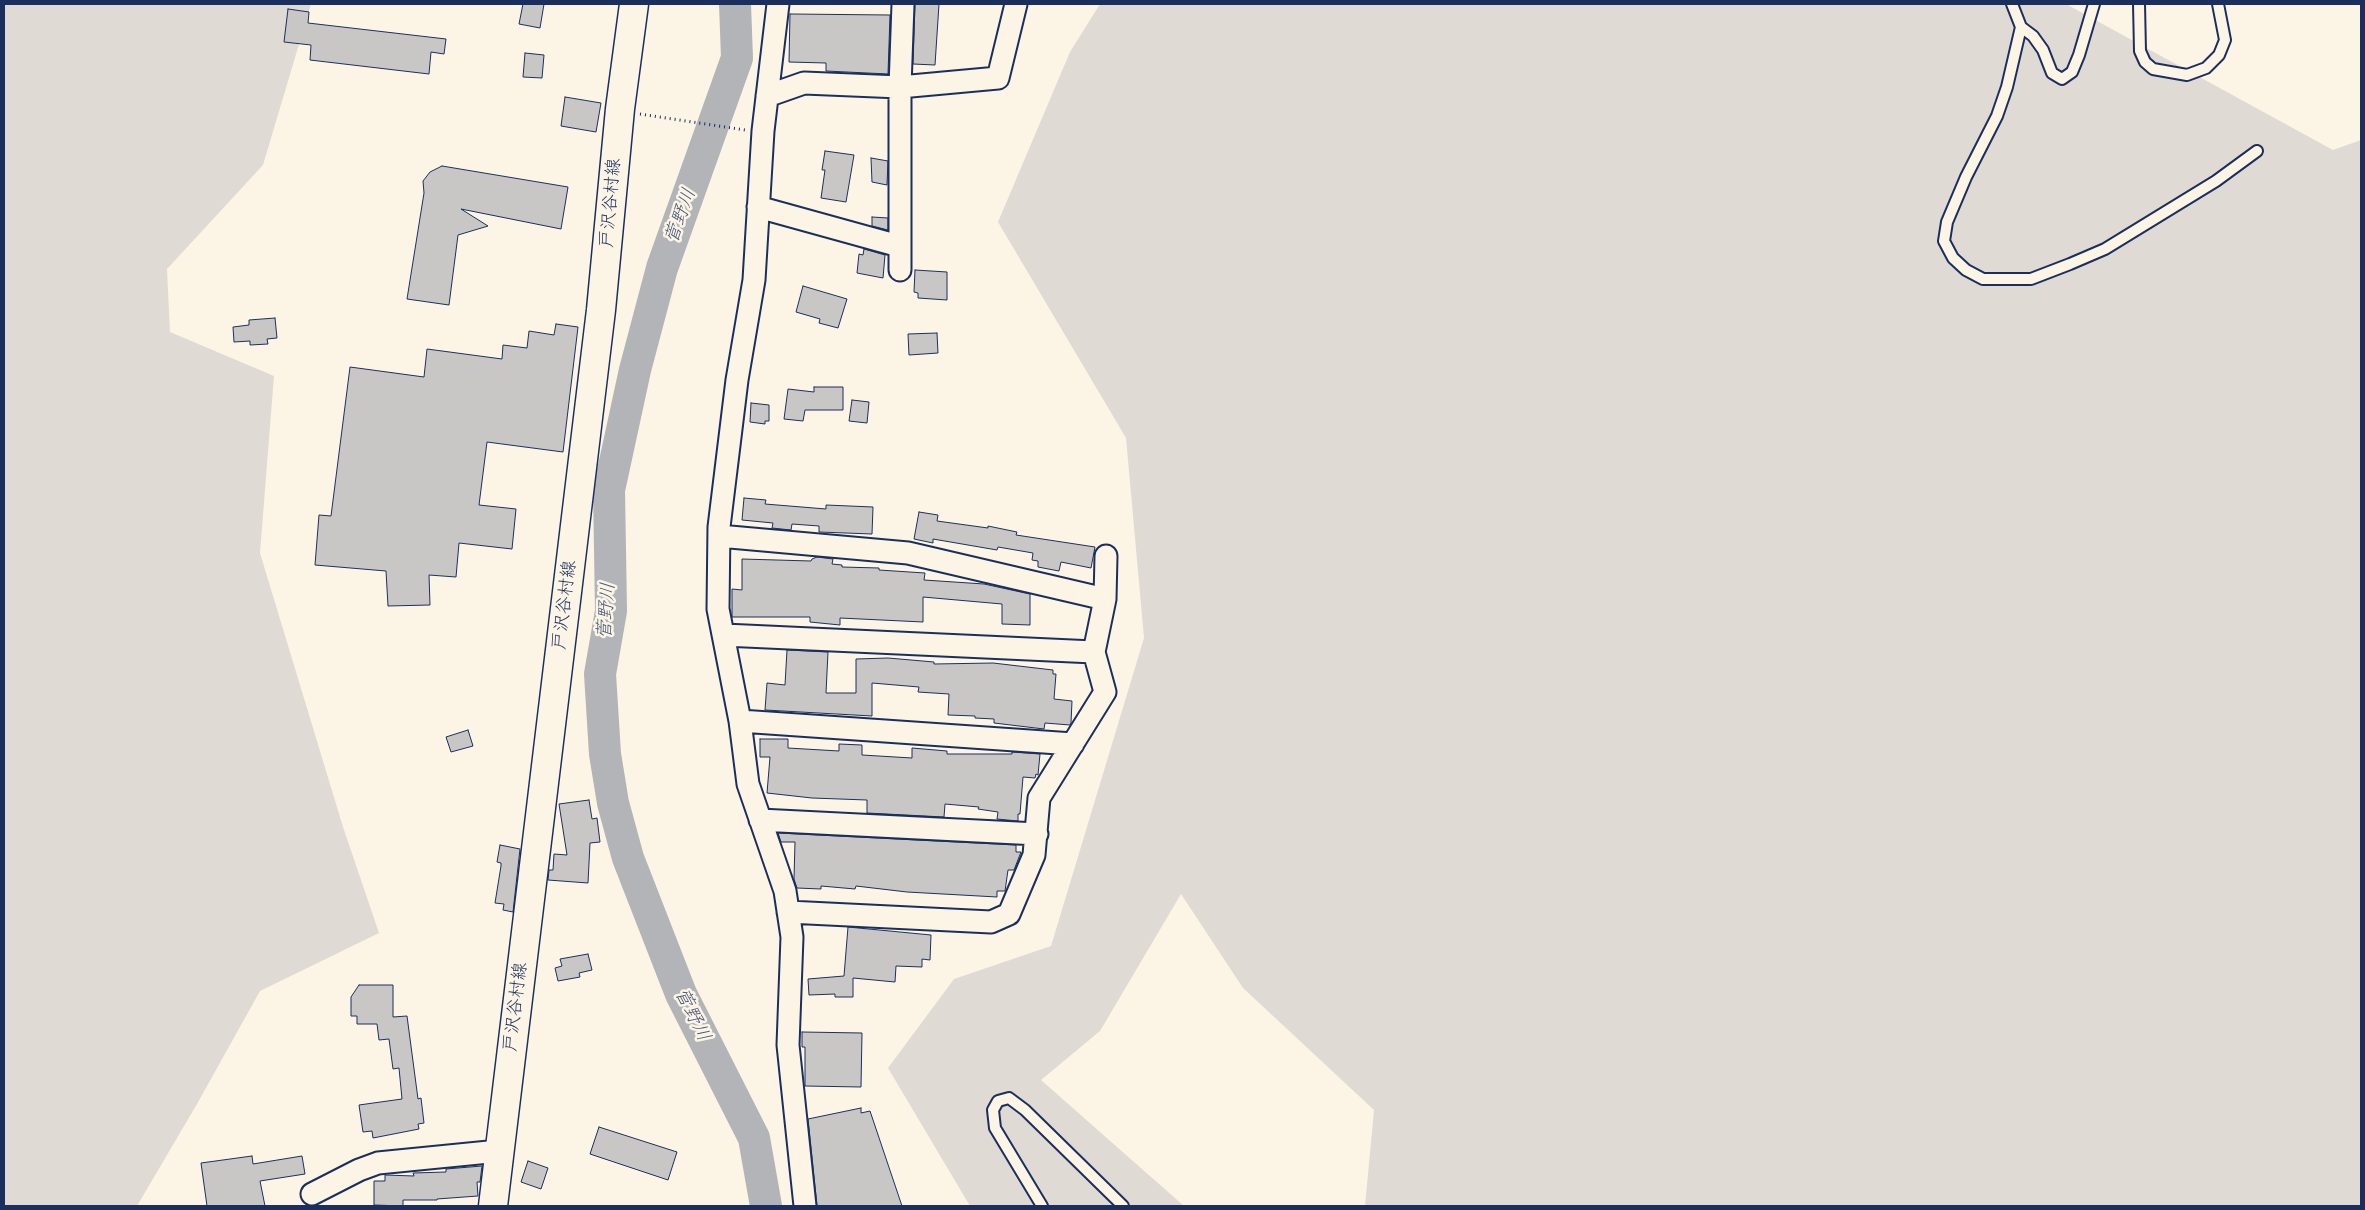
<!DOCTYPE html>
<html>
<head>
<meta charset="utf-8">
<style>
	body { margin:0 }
	#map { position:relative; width:2365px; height:1210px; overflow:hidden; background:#fcf5e5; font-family:Itim,sans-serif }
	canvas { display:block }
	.frame { position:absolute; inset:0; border:5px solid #1b2f5e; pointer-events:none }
</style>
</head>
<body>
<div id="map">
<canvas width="2365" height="1210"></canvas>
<div class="frame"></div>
</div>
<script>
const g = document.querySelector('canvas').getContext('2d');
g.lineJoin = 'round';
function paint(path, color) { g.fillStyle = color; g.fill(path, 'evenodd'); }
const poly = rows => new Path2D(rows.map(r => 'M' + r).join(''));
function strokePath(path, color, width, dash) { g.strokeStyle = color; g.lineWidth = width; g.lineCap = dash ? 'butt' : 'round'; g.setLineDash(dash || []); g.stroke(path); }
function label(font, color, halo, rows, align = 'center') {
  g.font = font + ' Itim,"Klee One",sans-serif'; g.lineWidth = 5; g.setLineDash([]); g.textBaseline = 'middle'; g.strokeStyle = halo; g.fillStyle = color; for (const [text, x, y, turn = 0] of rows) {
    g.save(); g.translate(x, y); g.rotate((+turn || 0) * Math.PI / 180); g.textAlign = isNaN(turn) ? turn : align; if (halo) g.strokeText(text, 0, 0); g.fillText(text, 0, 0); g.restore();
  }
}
paint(poly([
	[4,4,311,4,263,165,167,269,170,332,274,376,260,553,343,827,379,933,260,991,197,1104,137,1206,4,1206],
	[1100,4,2066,4,2333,150,2361,140,2361,1206,1365,1206,1374,1110,1243,988,1181,894,1100,1031,1041,1080,1184,1206,970,1206,888,1068,954,979,1051,946,1144,638,1126,438,998,222,1070,52]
]), '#dfdbd4');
strokePath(poly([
	[735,4,737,58,662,268,635,370,609,490,611,611,600,674,605,754,613,803,628,858,681,994,754,1138,766,1206]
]), '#b2b4b8', 32);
const building = poly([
	[523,4,544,4,540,28,519,24,523,4],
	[915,4,939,4,935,65,913,64,915,4],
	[288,9,309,12,308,23,446,39,444,54,431,52,429,74,310,60,311,45,284,42,288,9],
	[790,14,890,15,888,74,826,71,826,63,789,62,790,14],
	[525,53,544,55,542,78,523,77,525,53],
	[565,97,601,103,596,132,561,126,565,97],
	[825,151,854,155,846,202,821,198,825,170,822,170,825,151],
	[871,158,888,161,887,185,872,182,871,158],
	[442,166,568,187,561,229,461,209,488,226,458,235,449,305,407,299,424,193,423,181,430,172,442,166],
	[872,217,888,218,888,230,872,226,872,217],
	[864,249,885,255,883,278,857,273,859,254,863,255,864,249],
	[915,270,947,272,947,300,918,298,918,293,914,292,915,270],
	[803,286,847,299,838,328,819,323,820,319,796,312,803,286],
	[275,318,277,338,267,339,268,344,250,345,250,341,234,342,233,327,249,325,249,320,275,318],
	[556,324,578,327,563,452,487,442,479,505,516,509,512,549,459,543,456,577,429,575,430,605,388,606,386,571,315,565,319,515,331,516,350,367,424,377,427,349,502,359,503,345,527,348,529,331,554,335,556,324],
	[937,333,938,353,909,355,908,334,937,333],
	[814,387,843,387,843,410,805,410,803,421,784,419,788,389,814,392,814,387],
	[852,400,869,402,867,423,849,421,852,400],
	[751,403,769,405,769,421,765,421,765,424,750,422,751,403],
	[744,498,766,500,765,504,826,509,826,505,873,507,872,534,819,532,819,526,792,524,791,530,772,528,773,523,742,520,744,498],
	[919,512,938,515,937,521,988,528,988,526,1017,532,1016,535,1095,547,1091,568,1061,562,1059,571,1038,567,1038,561,1032,560,1033,553,998,547,997,550,933,539,933,543,914,539,919,512],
	[817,557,833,559,832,564,842,565,842,567,879,568,879,570,925,573,924,580,984,584,1030,594,1030,625,1002,624,1002,604,923,597,923,622,840,618,840,625,810,622,810,617,732,617,732,589,742,590,742,559,811,561,812,559,817,557],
	[787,650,828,652,826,693,856,693,856,659,888,658,934,662,934,664,993,663,1053,670,1053,674,1056,674,1054,699,1072,701,1071,723,1070,725,1045,723,1044,729,994,723,994,719,975,718,975,716,948,715,949,694,918,692,919,687,872,683,872,716,765,710,767,683,785,685,787,650],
	[468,730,473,746,451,752,446,737,468,730],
	[760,739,788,739,788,748,839,751,839,744,862,745,862,755,912,758,912,748,947,751,947,754,1012,754,1012,752,1040,754,1038,775,1036,774,1035,778,1023,777,1020,814,1018,814,1018,821,997,819,998,812,978,809,979,807,945,804,944,817,867,813,867,800,812,798,767,793,770,757,760,757,760,739],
	[589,800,592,819,597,818,600,842,590,843,588,883,548,880,549,870,553,870,554,854,567,855,559,804,589,800],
	[778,833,1016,845,1016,852,1021,852,1014,870,1008,870,1005,891,997,891,997,897,907,892,856,886,855,889,821,886,821,889,797,888,794,879,795,842,781,842,778,833],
	[500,845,520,849,513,912,503,910,504,904,495,903,501,866,501,863,497,862,500,845],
	[848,927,931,935,930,960,922,959,922,967,896,966,895,982,853,978,853,997,835,997,835,994,809,995,808,979,844,976,848,927],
	[588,954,592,970,579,973,580,977,558,981,555,968,562,966,560,959,588,954],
	[359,985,393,985,393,1017,407,1016,418,1099,421,1098,424,1123,418,1124,419,1129,373,1138,372,1131,363,1132,359,1105,402,1099,399,1068,393,1069,389,1039,379,1040,377,1024,357,1024,357,1016,351,1016,351,997,359,985],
	[802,1032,862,1033,861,1087,805,1086,805,1047,802,1047,802,1032],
	[861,1108,861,1113,870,1111,902,1206,817,1206,808,1119,861,1108],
	[599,1127,677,1152,668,1180,590,1154,599,1127],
	[252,1156,253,1164,302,1156,305,1174,260,1181,265,1206,207,1206,201,1163,252,1156],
	[528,1161,548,1168,541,1189,521,1182,528,1161],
	[482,1166,480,1182,477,1182,478,1196,437,1199,437,1200,403,1200,403,1206,374,1205,374,1181,385,1181,385,1175,414,1176,413,1173,446,1172,446,1169,482,1166]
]);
paint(building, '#c8c7c6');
strokePath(building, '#1b2f5e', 1);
const lane = poly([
	[2012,4,2021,27,2007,87,1997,116,1966,177,1947,222,1944,241,1953,258,1966,270,1983,279,2031,279,2070,264,2105,249,2216,181,2257,151],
	[2139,4,2140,51,2145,62,2153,69,2187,75,2206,68,2219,55,2225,40,2218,4],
	[2021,27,2033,36,2043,50,2052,73,2062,79,2072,72,2079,55,2094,4],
	[1042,1206,995,1128,993,1110,998,1101,1009,1098,1025,1110,1123,1206]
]);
const street = poly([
	[778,4,763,131,754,280,737,380,719,527,718,609,740,721,748,784,785,891,792,937,788,1045,805,1206],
	[767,96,804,83,900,87,998,78,1016,4],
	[758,207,899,246],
	[900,270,900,87,903,4],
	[719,536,908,553,1105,599],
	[724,635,1094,652],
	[740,721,1073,744],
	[760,820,1037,834],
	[788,912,991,922,1009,914,1034,855,1039,798,1105,692,1094,652,1105,599,1106,556],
	[312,1194,359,1170,378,1163,499,1151]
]);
const secondary = poly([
	[493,1206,601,310,620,109,634,4]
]);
strokePath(lane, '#1b2f5e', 14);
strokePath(street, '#1b2f5e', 25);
strokePath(secondary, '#1b2f5e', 31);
strokePath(poly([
	[640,114,745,130]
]), '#1b2f5e', 3, [1, 4]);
strokePath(lane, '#fcf5e5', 10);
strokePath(street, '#fcf5e5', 21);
strokePath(secondary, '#fcf5e5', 28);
label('18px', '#1b2f5e', '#fcf5e5', [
	["戸沢谷村線",611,203,-85],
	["戸沢谷村線",565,605,-83],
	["戸沢谷村線",516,1007,-83]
]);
label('italic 19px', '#485779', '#fcf5e5', [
	["菅野川",681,216,-70],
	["菅野川",607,611,-86],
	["菅野川",692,1015,64]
]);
</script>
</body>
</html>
